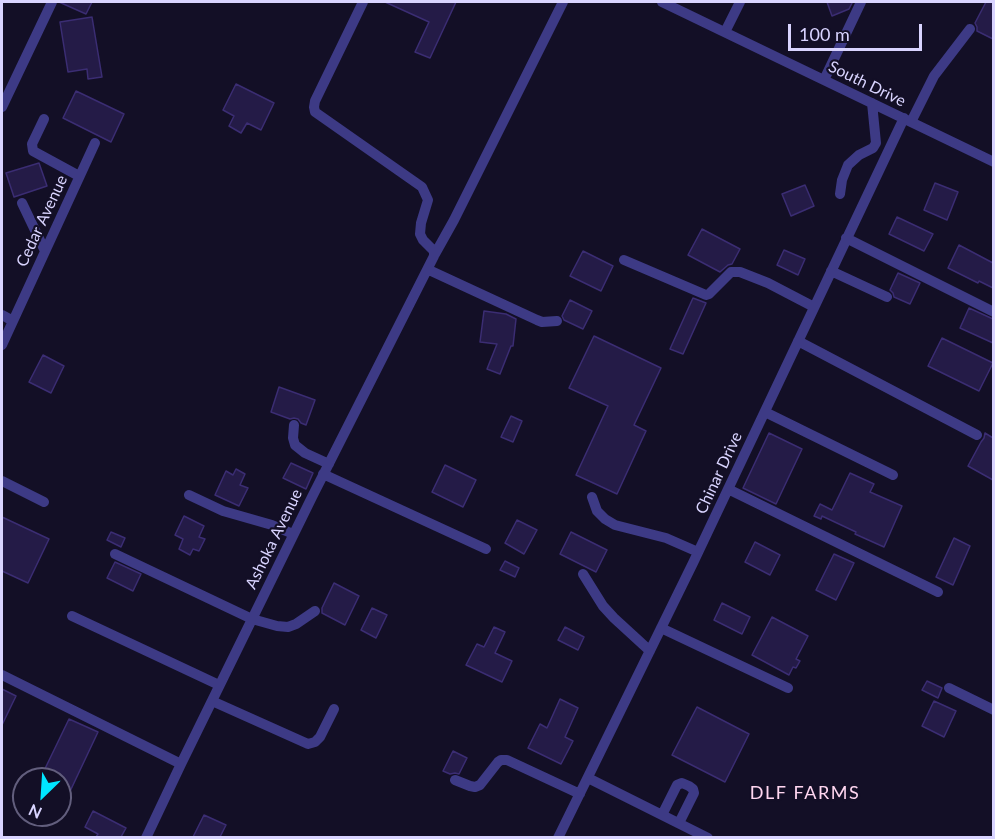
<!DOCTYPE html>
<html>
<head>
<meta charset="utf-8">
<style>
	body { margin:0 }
	#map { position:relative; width:995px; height:839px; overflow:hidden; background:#130f26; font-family:Lato,sans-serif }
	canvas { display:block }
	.frame { position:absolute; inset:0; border:3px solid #d9d4ff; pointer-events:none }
	.north { position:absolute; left:12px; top:767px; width:60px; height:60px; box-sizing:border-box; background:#130f26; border:2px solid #625e7d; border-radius:50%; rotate:205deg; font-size:16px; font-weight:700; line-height:24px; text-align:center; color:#d9d4ff }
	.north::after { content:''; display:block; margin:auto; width:21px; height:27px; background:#00e5ff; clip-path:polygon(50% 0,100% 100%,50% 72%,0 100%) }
	.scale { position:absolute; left:788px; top:24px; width:134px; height:27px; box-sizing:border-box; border:3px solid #d9d4ff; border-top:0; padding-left:8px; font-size:18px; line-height:21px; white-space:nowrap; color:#d9d4ff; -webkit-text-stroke:4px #130f26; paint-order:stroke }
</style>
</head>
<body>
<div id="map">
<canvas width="995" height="839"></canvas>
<div class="frame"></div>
<div class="north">N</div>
<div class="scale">100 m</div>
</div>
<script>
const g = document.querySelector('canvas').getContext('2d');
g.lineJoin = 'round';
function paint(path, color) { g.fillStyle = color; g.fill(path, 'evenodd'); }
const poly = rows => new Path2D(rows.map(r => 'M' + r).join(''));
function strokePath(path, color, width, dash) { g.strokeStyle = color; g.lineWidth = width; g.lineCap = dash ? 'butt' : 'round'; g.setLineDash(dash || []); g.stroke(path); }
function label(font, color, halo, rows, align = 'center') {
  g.font = font + ' Lato,sans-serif'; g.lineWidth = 4.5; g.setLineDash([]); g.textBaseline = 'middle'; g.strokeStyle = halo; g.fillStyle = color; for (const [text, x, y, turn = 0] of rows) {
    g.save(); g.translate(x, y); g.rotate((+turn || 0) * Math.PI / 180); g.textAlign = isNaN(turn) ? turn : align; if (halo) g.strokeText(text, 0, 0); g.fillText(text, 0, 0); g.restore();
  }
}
const building = poly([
	[59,2,92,2,86,14,59,2],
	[385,2,456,2,430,58,415,52,429,22,385,2],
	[827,2,852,2,852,3,849,9,832,16,827,2],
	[986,2,993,2,993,39,977,31,977,27,975,23,986,2],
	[92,17,102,77,88,79,87,69,68,72,60,22,92,17],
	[236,84,274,103,261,130,247,123,241,133,229,126,234,116,223,110,236,84],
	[76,91,124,114,111,142,63,118,76,91],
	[39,163,47,186,14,197,6,173,39,163],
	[935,183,958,192,947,220,924,210,935,183],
	[805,185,814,206,791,216,782,194,805,185],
	[897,217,933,234,924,251,889,234,897,217],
	[702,229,740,249,732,264,728,265,720,272,688,255,702,229],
	[959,245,993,263,993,288,979,281,978,283,948,268,959,245],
	[784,250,805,259,798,275,777,265,784,250],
	[583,251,613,266,601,291,570,276,583,251],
	[898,273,920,283,910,304,894,297,893,293,890,290,898,273],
	[693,298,706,303,683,354,670,349,693,298],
	[570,300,592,311,583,329,564,320,562,316,570,300],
	[969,308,993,319,993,343,960,328,969,308],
	[484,311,506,314,516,319,513,346,511,346,500,374,487,369,497,344,480,342,484,311],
	[594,336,661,368,634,425,646,431,617,494,576,475,608,406,569,388,594,336],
	[942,338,993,363,979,391,928,366,942,338],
	[43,355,64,366,51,393,29,382,43,355],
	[279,387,315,400,306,425,301,423,298,419,294,418,290,419,271,412,279,387],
	[511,416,522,421,513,442,501,437,511,416],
	[769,433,802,449,776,504,743,488,769,433],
	[985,433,993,438,993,480,968,466,981,442,984,438,985,433],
	[291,463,313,473,306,489,283,478,291,463],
	[445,465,476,480,463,507,432,492,445,465],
	[236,469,245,474,240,485,248,488,239,506,215,495,226,471,233,475,236,469],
	[850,473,874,484,870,492,902,506,884,547,855,534,856,532,822,516,821,519,814,516,820,504,832,510,850,473],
	[184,516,204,526,199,537,205,539,199,551,193,549,190,555,179,549,183,539,175,535,184,516],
	[2,517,49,539,28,583,2,571,2,517],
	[517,520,537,530,524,554,505,543,517,520],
	[111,532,125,538,121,547,107,540,111,532],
	[571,532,607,550,596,572,560,554,571,532],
	[954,538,970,546,953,585,936,577,954,538],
	[755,542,780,555,770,575,745,562,755,542],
	[834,554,854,563,836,600,816,590,834,554],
	[505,561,519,568,515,577,500,570,505,561],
	[115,562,141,574,133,591,107,578,115,562],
	[334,583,359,596,345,625,322,613,322,608,334,583],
	[722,603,750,617,742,634,714,620,722,603],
	[372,608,387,615,376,638,361,630,372,608],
	[772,617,808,636,796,659,800,661,796,668,793,667,789,675,752,655,772,617],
	[494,627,505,632,495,653,512,661,502,682,466,665,477,644,484,647,494,627],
	[565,627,584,637,578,650,558,640,565,627],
	[927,681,942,688,938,698,922,690,927,681],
	[2,689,16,696,2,725,2,689],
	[560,699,578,708,565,737,573,741,561,764,528,748,540,724,547,728,560,699],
	[934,701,956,711,944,737,922,726,934,701],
	[697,707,749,734,725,782,672,755,697,707],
	[69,719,98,732,65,802,60,800,60,779,40,779,69,719],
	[453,751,467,758,459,774,455,773,450,774,443,771,453,751],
	[93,811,126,828,121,837,96,837,98,834,85,827,93,811],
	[204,815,226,825,220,837,193,837,204,815]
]);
paint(building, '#241b47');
strokePath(building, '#3b2d73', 1.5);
strokePath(poly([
	[662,2,994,162],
	[725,32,740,2],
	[824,80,861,2],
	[2,107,52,2],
	[44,119,32,144,33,151,79,176],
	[911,122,934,76,970,29],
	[840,194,842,180,848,165,859,155,873,148,876,143,872,103],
	[22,203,45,251],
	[846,238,994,312],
	[435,254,454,220,563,2],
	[624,260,706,295,709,294,731,272,740,272,768,283,814,307],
	[429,270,537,320,542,322,557,321],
	[831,271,887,297],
	[2,315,13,321],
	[798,341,977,435],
	[2,345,95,143],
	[765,412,893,475],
	[294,425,293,438,295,445,305,453,329,464],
	[323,474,486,549],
	[2,481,44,502],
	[728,489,938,592],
	[189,495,223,511,272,525,293,534],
	[592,497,597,511,605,519,615,525,666,538,698,552],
	[115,554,252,619,277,626,288,627,296,624,315,611],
	[583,574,603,606,614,618,650,651],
	[72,616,219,685],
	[661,628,788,688],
	[2,675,181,764],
	[949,688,994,710],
	[212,701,308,744,315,742,320,737,334,709],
	[588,778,708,838],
	[455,780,470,786,475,787,480,785,498,762,501,760,507,760,580,794],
	[662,815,677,785,682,783,689,786,693,789,694,793,679,823],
	[146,838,181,764,312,497,434,256,434,251,423,240,420,234,421,223,428,200,422,187,315,112,314,107,315,101,363,2],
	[558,838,693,563,904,118]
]), '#3d3a85', 10);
label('16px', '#d9d4ff', '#130f26', [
	["South Drive",867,84,26],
	["Cedar Avenue",42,221,-65],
	["Chinar Drive",719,473,-65],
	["Ashoka Avenue",274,539,-64]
]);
g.letterSpacing = '1.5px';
label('18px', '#ffd6f0', '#130f26', [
	["DLF FARMS",805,793]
]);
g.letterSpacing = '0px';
</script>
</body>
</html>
